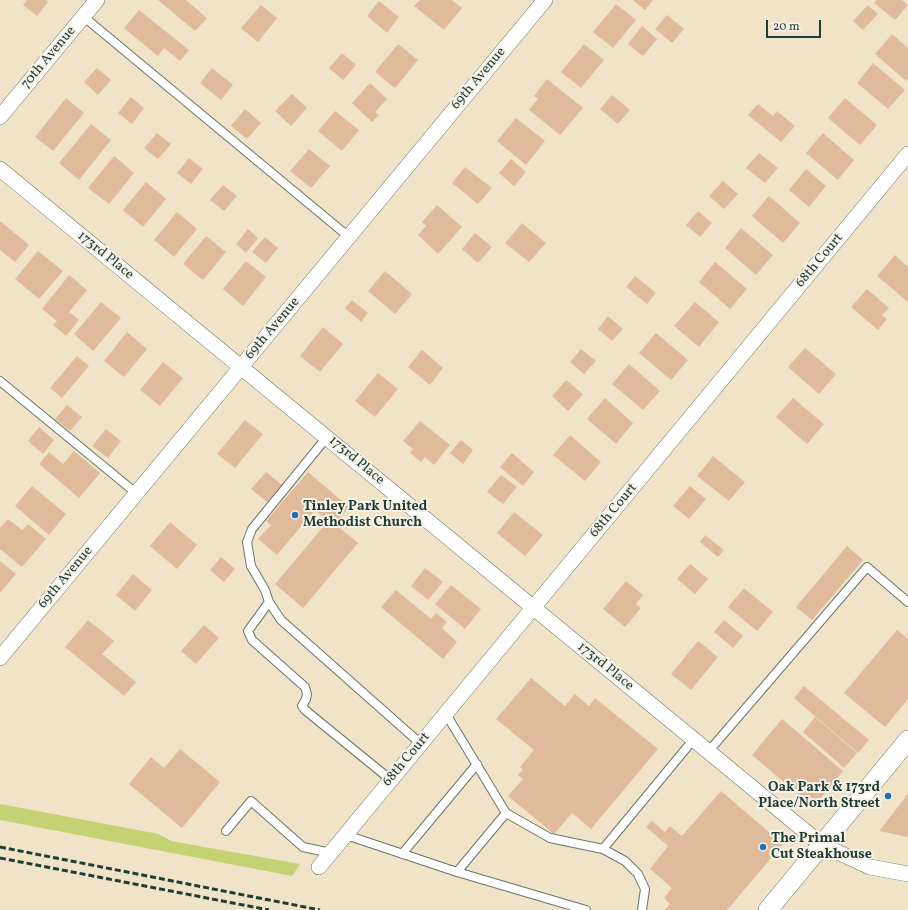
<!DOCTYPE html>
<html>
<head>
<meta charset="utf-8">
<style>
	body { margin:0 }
	#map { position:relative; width:908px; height:910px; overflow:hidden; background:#f1e3c8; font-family:Vollkorn,serif }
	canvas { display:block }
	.scale { position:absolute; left:766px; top:20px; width:55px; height:18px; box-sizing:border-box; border:2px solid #1f3d34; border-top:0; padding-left:5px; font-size:12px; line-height:14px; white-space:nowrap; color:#1f3d34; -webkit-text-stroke:3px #f7f3e8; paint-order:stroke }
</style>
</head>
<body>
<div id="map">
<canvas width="908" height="910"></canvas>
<div class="scale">20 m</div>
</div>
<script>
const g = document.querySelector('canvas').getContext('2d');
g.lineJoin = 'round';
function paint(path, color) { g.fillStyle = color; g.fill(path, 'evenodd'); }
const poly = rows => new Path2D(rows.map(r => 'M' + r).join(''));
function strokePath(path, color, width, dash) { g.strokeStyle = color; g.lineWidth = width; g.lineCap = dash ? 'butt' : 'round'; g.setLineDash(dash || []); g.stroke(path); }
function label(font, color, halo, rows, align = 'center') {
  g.font = font + ' Vollkorn,serif'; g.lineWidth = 4; g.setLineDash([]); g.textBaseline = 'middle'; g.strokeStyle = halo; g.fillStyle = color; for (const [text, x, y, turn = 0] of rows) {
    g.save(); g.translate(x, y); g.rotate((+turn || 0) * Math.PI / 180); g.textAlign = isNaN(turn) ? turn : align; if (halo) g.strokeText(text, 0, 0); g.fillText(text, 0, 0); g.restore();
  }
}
paint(poly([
	[0,804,159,834,171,841,300,864,292,876,0,820]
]), '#c5d274');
paint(poly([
	[27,0,46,0,48,2,37,16,23,5],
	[158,0,186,0,207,18,195,31],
	[420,0,452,0,462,8,444,30,414,6],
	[633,0,653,0,645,10],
	[877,0,902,0,908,5,895,20,874,3],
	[379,1,399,17,387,33,367,16],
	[616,4,636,20,613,48,593,32],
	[261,5,277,18,258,42,241,28],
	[868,5,878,14,863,30,853,21],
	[139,10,189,50,180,61,164,48,158,56,124,28],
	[667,15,684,29,672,43,655,29],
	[642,26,657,39,643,56,628,44],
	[892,34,908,48,908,79,906,81,875,54],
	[398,44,418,60,395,88,375,72],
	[584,44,604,60,581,88,561,72],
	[342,53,356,65,343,80,329,68],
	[873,63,905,90,888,109,857,83],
	[97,68,111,80,98,95,84,82],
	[212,68,233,85,221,100,200,83],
	[547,79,583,108,560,135,529,110,538,99,534,96],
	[370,83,387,99,375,112,379,115,372,122,352,103],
	[292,94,307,108,291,126,275,111],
	[612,95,630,110,618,124,600,109],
	[131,97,144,108,132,124,118,113],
	[66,98,84,113,53,151,35,137],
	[845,98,877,125,860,145,828,118],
	[758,104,773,116,777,111,795,126,781,142,748,115],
	[245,109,261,123,247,139,231,126],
	[335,111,359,130,342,151,318,131],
	[516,118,545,141,526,165,497,141],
	[91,124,111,140,79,180,59,163],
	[157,133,171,144,158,159,144,148],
	[823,133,854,160,838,180,806,153],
	[309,149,330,166,311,188,290,171],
	[759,153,778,168,765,183,746,168],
	[114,156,134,173,109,204,88,188],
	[189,158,203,169,191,184,177,173],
	[511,159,526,172,514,186,499,173],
	[465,167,492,188,478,204,452,183],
	[806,169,826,186,809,207,789,190],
	[723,181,738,194,724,209,709,196],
	[146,182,166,199,143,227,123,210],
	[223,185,237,196,224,211,210,200],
	[769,196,800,223,783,243,752,216],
	[437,205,462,227,438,254,418,235,426,226,422,222],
	[698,211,712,223,700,237,686,225],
	[177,212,197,229,174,257,154,240],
	[0,221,29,245,15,262,0,250],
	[522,223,546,243,529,262,505,243],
	[741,228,773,255,756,275,725,248],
	[248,229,258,238,246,253,236,244],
	[475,233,492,247,478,263,462,249],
	[206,236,226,252,203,280,183,264],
	[265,237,278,248,266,263,252,252],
	[38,251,63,271,39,299,15,279],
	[895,255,908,267,908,302,877,276],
	[246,261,266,277,243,306,223,289],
	[715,262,747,289,730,309,699,282],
	[385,271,412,294,395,314,368,291],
	[69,275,87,290,69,312,79,320,66,336,53,325,57,321,42,309],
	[635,276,656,293,647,304,626,287],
	[867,289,889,308,882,315,887,319,878,330,851,307],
	[352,300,368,313,361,322,345,308],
	[101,302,121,318,93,351,74,334],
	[695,302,719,322,699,347,674,326],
	[608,316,623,329,612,341,598,329],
	[323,327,343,344,320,372,300,356],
	[127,332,147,349,124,377,104,361],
	[656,333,688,360,671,380,639,353],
	[805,348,836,374,819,394,788,367],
	[581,349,596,361,584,374,570,362],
	[422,350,443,368,430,385,408,367],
	[77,356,89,366,62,398,50,388],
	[163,362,183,378,160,406,140,390],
	[629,364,660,391,643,410,612,384],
	[378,373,398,389,375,417,355,401],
	[566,380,583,394,568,411,552,396],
	[605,398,633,423,616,444,587,419],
	[793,398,824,424,807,444,776,417],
	[67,405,82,417,70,431,55,419],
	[245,420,263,434,235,468,217,454],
	[420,421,450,445,434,465,425,457,421,462,410,453,413,449,403,441],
	[39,427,54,440,43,454,28,441],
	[106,429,121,441,108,458,92,446],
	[570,435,601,462,585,481,553,455],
	[461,440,473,450,463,464,450,453],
	[74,451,100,473,79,498,39,464,49,452,63,464],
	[512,453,534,472,523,486,500,467],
	[713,456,745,482,729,501,697,476],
	[266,472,282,485,267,502,251,489],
	[308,472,349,507,335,524,358,543,303,608,275,584,328,521,315,510,277,555,258,539,271,525,266,521],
	[501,475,517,487,503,504,487,492],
	[32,486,66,514,49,535,15,506],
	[690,486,706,499,689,519,673,506],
	[514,512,543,535,525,556,497,533],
	[8,519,22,530,28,524,46,539,22,567,0,549,0,528],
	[170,522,197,545,177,569,150,546],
	[705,535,724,550,718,557,700,542],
	[847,546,863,560,812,620,796,607],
	[221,557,235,569,224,582,210,570],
	[0,561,16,574,0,593],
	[690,564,708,579,695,594,677,579],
	[425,568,443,582,428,600,411,586],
	[133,574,152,590,135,611,116,595],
	[626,581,643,595,636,604,641,608,625,627,603,609],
	[451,585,481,609,465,629,435,604],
	[744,588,773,612,757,631,728,607],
	[396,590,431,619,436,613,447,622,442,628,457,642,443,659,381,607],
	[88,620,114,641,102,654,136,682,124,696,65,647],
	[724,620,743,636,733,648,714,632],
	[204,625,219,638,196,664,181,651],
	[897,630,908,639,908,699,885,727,844,693],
	[698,641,718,657,691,690,671,674],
	[531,678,565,706,575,694,589,706,595,698,658,749,591,829,572,813,554,834,508,796,523,779,518,775,523,770,520,767,534,750,496,719],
	[804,686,869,740,858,753,794,698],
	[815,717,857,753,844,768,803,732],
	[782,719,843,771,813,807,752,755],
	[180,749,220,782,182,828,129,784,151,757,164,768],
	[721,791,783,844,727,910,665,910,670,904,664,898,672,888,650,869,668,846,646,827,652,821,665,832,670,826,682,836],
	[908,794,908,837,879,831]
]), '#dfbb9b');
const service = poly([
	[84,17,349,237],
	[0,381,136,493],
	[327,437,252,529,247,542,251,566,265,590,269,602,281,620,421,744],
	[269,602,248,631,252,640,305,687,307,694,306,699,302,706,305,710,391,780],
	[446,714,506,813],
	[708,752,867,567,908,602],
	[226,831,251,801,303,847,331,853],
	[346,835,457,872,506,813,550,838,603,849,693,740],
	[603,849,625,861,638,874,645,889,642,910],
	[402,854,477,764],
	[457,872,586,910]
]);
const minor = poly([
	[0,117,97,0],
	[0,169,822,845,870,867,908,874],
	[0,658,545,0],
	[319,867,908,154]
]);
const tertiary = poly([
	[768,910,908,740]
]);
strokePath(service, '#687768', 10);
strokePath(minor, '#687768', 16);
strokePath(tertiary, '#687768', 20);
strokePath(service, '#fff', 8);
strokePath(minor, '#fff', 15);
strokePath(tertiary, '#fff', 19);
strokePath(poly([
	[0,847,320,910],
	[0,858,269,910]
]), '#1f3d34', 3, [6, 3]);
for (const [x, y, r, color] of [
	[295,515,4,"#1f6fb2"],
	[888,796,4,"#1f6fb2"],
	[763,847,4,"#1f6fb2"]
]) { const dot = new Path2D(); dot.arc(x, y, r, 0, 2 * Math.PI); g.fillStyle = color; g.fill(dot); strokePath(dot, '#f7f3e8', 1.5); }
label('14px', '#1f3d34', '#f7f3e8', [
	["70th Avenue",49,58,-50],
	["69th Avenue",479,79,-50],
	["173rd Place",105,256,39],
	["68th Court",820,261,-50],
	["69th Avenue",273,329,-50],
	["173rd Place",356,461,40],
	["68th Court",614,511,-50],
	["69th Avenue",66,578,-50],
	["173rd Place",605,667,39],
	["68th Court",407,760,-50]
]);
label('bold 14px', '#1f3d34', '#f7f3e8', [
	["Tinley Park United",303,507],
	["Methodist Church",303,523],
	["Oak Park & 173rd",880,788,"right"],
	["Place/North Street",880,804,"right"],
	["The Primal",771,839],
	["Cut Steakhouse",771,855]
], 'left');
</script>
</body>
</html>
